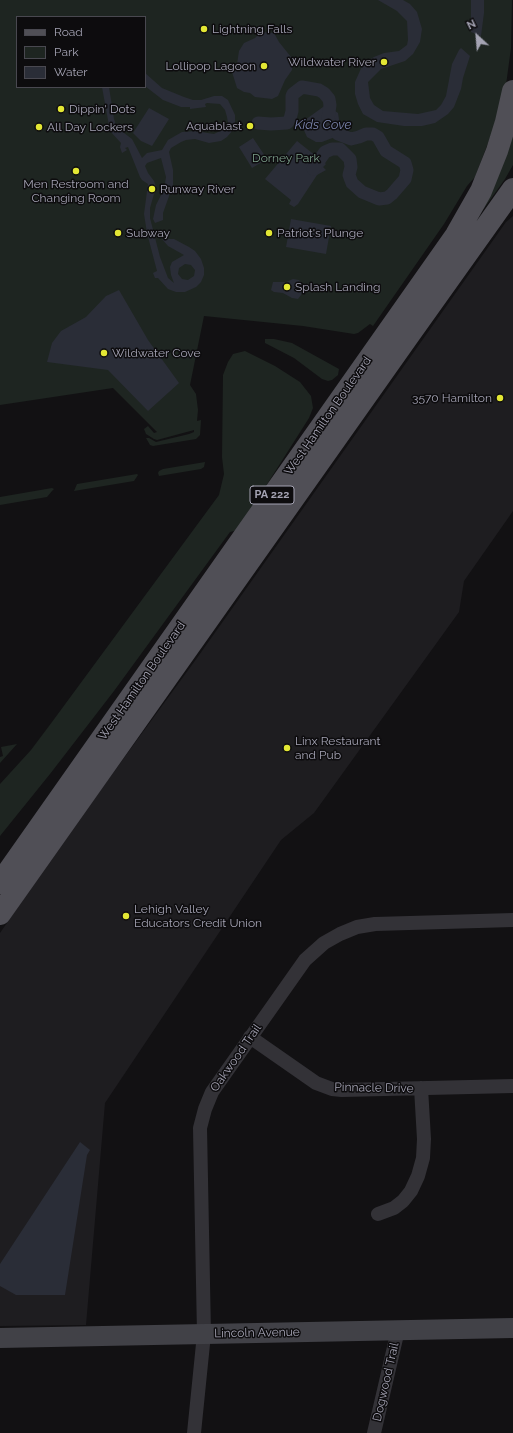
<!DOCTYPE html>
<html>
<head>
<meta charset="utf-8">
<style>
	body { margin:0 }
	#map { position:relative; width:513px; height:1433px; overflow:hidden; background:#121113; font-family:Raleway,sans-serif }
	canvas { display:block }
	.legend { position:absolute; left:16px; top:16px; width:130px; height:72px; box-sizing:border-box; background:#0d0c0e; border:1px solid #494850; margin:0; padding:5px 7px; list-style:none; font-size:12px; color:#a4a3b3 }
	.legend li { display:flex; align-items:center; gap:8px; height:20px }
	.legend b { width:20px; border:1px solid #494850 }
	.north { position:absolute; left:457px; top:16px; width:40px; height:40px; -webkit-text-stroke:3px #0d0c0e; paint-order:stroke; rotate:334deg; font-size:11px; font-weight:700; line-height:16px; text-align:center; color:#a4a3b3 }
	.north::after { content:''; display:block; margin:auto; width:14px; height:18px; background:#a4a3b3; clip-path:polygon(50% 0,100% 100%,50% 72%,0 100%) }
</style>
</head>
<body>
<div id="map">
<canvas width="513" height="1433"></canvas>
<ul class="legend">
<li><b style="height:5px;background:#504f56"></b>Road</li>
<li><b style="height:11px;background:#1e2521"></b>Park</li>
<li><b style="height:11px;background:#2a2d37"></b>Water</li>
</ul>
<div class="north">N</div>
</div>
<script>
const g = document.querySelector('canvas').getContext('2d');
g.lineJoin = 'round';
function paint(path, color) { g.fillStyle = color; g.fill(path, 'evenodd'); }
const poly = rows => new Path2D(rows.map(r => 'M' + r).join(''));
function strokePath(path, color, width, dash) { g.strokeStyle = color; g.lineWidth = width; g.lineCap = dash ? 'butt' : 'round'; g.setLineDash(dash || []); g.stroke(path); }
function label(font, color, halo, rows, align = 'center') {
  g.font = font + ' Raleway,sans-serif'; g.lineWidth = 3; g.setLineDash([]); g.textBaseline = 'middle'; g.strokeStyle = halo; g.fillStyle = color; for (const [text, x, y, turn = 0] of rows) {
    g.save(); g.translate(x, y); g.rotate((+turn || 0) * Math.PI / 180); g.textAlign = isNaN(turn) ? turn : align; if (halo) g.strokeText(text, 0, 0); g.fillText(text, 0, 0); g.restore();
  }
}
paint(poly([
	[513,216,513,511,464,581,459,612,314,813,281,840,105,1103,86,1325,0,1326,0,933,61,844,197,658,506,222]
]), '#1e1d20');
paint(poly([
	[0,0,512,0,511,48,506,85,493,130,475,177,467,186,444,224,373,326,370,324,358,333,354,334,303,326,204,316,190,385,196,394,198,410,197,421,201,420,200,435,196,439,153,446,150,445,146,438,149,438,156,442,189,434,194,432,194,430,157,440,154,439,146,434,144,429,148,426,154,433,157,432,113,388,0,405],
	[17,17,145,17,145,87,17,87],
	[513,119,513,165,505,179,465,235],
	[265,339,274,339,292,343,339,369,338,375,332,380,328,381,322,379,294,358,265,343],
	[245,351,275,366,300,382,311,396,313,408,309,418,238,530,230,532,114,691,50,774,0,836,0,784,31,750,52,722,219,495,224,474,222,457,223,375,228,362,233,354],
	[205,462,204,467,201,469,159,476,158,473,159,471,163,469],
	[137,474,138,475,134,481,74,491,77,484],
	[52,488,54,489,52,491,47,497,0,505,0,497],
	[17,744,0,763,0,757,3,756,1,747]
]), '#1e2521');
paint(poly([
	[378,0,403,0,410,4,417,12,422,29,420,42,413,54,405,61,381,69,368,82,370,98,374,105,383,111,418,114,436,110,441,105,446,96,452,64,459,50,461,48,470,56,463,78,461,89,454,107,448,114,435,123,422,126,404,126,377,122,363,114,358,104,355,94,355,82,363,64,374,57,384,53,399,51,407,45,408,40,407,21,397,11],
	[471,0,484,0,484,13,481,36,471,32],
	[267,32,274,33,279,42,291,57,293,62,292,70,285,80,278,96,272,99,255,97,250,93,244,92,237,88,232,72,233,69,237,64,239,51,244,43,255,38,260,33],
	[145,73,162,88,184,97,193,100,201,100,214,96,222,96,228,100,235,115,235,123,233,130,227,137,221,141,209,143,195,139,186,140,181,142,171,148,169,152,173,170,173,185,163,213,163,220,155,223,153,219,156,205,164,189,166,177,161,158,147,163,145,166,148,173,154,181,156,187,150,208,150,218,160,257,168,278,174,283,171,275,170,267,172,262,184,255,168,246,162,239,174,239,189,247,195,251,201,259,204,268,204,275,201,282,196,287,185,292,176,292,168,289,158,278,155,278,153,273,157,271,147,233,144,214,148,184,142,180,140,177,128,147,125,148,127,150,122,153,120,147,121,143,110,131,102,87,109,87,114,119,116,125,124,133,132,139,142,158,147,153,162,150,168,140,182,132,195,131,214,134,222,130,228,123,227,117,225,110,220,104,207,103,205,104,206,107,190,109,190,107,181,107,163,100,145,86],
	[185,264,191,265,195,270,194,276,188,280,182,279,178,274,179,268],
	[323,107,332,109,338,113,340,126,335,137,322,142,316,142,307,137,303,128,305,120],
	[149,108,169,119,152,146,141,141,133,133],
	[253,138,267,159,252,168,239,147],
	[297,141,326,164,323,167,326,170,317,175,298,204,294,207,289,204,291,200,265,179],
	[291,219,331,226,326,254,286,247],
	[293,279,299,280,302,284,303,290,301,295,298,299,292,298,283,293,274,292,271,290,273,282,286,282],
	[119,290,148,340,179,383,148,411,108,370,47,362,52,343,61,331,86,317,106,296],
	[80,1142,90,1150,87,1155,65,1295,16,1295,0,1286,0,1264]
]), '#2a2d37');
strokePath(poly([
	[258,123,271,124,287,123,290,119,292,111,292,96,293,94,302,87,319,90,324,93,329,99,330,105,328,119,332,127,338,134,351,139,359,137,366,134,373,134,378,137,386,151,405,163,407,170,405,179,392,194,387,198,379,199,362,192,352,183,349,175,351,167,350,159,340,149,332,149,325,152,313,169]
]), '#2a2d37', 13);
strokePath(poly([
	[250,1037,316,1083,332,1089,342,1090,513,1086],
	[378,1214,394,1208,403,1201,411,1191,418,1176,423,1158,424,1139,421,1088],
	[194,1433,204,1334,200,1128,205,1109,212,1092,305,960,324,943,340,934,357,927,375,924,513,920],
	[374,1433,398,1330]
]), '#333237', 14);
strokePath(poly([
	[0,1338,513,1328]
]), '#414147', 20);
strokePath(poly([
	[0,883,456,235,481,191,497,151,506,122,513,91],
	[0,914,407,338,513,189]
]), '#504f56', 22);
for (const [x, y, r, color] of [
	[204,29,4,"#e3e734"],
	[384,62,4,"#e3e734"],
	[264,66,4,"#e3e734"],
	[61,109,4,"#e3e734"],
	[250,126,4,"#e3e734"],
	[39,127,4,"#e3e734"],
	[76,171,4,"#e3e734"],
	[152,189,4,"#e3e734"],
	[118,233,4,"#e3e734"],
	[269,233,4,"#e3e734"],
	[287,287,4,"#e3e734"],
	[104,353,4,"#e3e734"],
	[500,398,4,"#e3e734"],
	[287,748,4,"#e3e734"],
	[126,916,4,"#e3e734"]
]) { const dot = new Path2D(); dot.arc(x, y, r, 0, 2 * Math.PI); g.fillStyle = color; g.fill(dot); strokePath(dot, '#0d0c0e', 1.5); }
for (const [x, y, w] of [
	[272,495,44]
]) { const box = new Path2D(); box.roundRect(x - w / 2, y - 9, w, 18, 3); g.fillStyle = '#0d0c0e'; g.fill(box); strokePath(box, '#a4a3b3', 1); }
label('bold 11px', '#a4a3b3', null, [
	["PA 222",272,495]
]);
label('12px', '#a4a3b3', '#0d0c0e', [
	["Lightning Falls",212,29],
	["Wildwater River",376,62,"right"],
	["Lollipop Lagoon",256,66,"right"],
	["Dippin' Dots",69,109],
	["Aquablast",242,126,"right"],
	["All Day Lockers",47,127],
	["Men Restroom and",76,184,"center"],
	["Changing Room",76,198,"center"],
	["Runway River",160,189],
	["Subway",126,233],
	["Patriot's Plunge",277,233],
	["Splash Landing",295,287],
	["Wildwater Cove",112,353],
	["3570 Hamilton",492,398,"right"],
	["Linx Restaurant",295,741],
	["and Pub",295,755],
	["Lehigh Valley",134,909],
	["Educators Credit Union",134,923]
], 'left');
label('12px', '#7b9d89', '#0d0c0e', [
	["Dorney Park",286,158]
]);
label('12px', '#a4a3b3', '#0d0c0e', [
	["West Hamilton Boulevard",328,416,-55],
	["West Hamilton Boulevard",142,681,-55],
	["Oakwood Trail",236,1058,-55],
	["Pinnacle Drive",374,1088,1],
	["Lincoln Avenue",257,1333,-1],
	["Dogwood Trail",386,1382,-77]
]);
label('italic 13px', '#7b84ac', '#0d0c0e', [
	["Kids Cove",323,125]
]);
</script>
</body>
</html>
